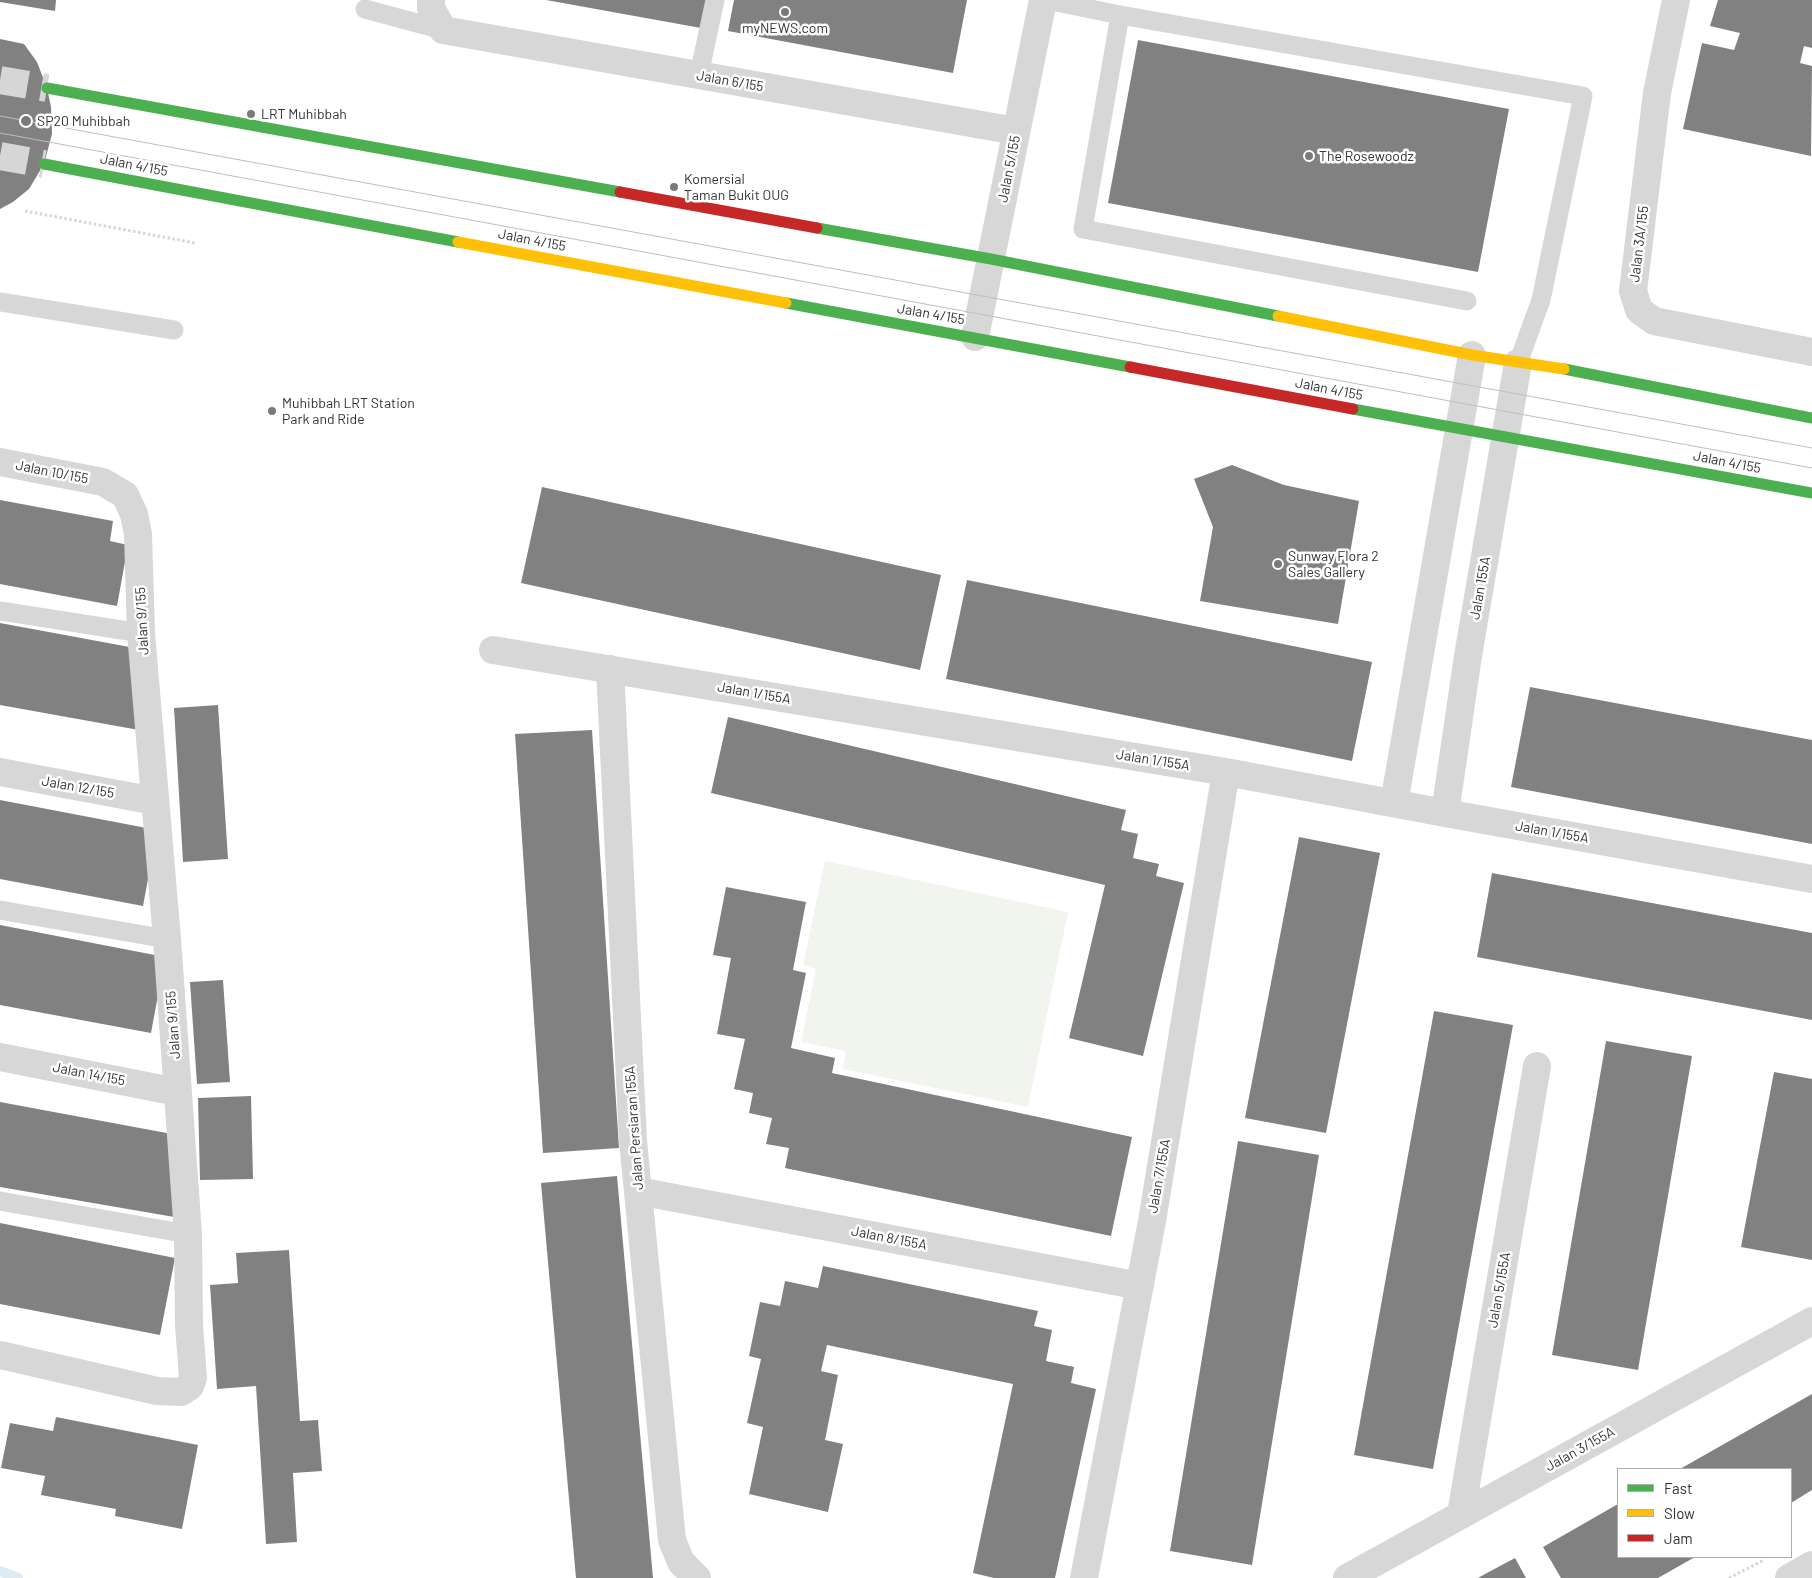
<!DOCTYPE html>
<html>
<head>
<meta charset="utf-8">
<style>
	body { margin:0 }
	#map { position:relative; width:1812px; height:1578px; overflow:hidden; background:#fff; font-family:Barlow,sans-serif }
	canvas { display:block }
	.legend { position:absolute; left:1617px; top:1468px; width:175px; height:90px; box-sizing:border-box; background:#fff; border:1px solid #adadad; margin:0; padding:6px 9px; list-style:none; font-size:15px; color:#333 }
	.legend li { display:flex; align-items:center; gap:10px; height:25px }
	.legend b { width:25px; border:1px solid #adadad }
</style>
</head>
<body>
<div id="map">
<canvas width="1812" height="1578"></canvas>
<ul class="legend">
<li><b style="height:6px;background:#4caf50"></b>Fast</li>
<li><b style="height:6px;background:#ffc107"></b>Slow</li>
<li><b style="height:6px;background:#c62828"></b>Jam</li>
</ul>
</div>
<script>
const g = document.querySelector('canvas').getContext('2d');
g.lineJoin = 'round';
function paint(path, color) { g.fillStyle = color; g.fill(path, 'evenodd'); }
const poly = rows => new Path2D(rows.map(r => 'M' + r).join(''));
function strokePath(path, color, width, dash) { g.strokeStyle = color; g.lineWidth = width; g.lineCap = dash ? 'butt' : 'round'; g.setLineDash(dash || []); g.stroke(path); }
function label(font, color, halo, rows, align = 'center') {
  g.font = font + ' Barlow,sans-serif'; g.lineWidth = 5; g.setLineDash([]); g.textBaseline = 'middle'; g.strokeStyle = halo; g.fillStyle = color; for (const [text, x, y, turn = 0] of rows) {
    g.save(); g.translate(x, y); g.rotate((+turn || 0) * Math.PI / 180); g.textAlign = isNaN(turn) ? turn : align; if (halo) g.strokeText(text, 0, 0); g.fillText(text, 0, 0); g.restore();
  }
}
paint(poly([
	[825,861,1068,912,1028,1107,843,1069,846,1051,801,1042,816,969,803,965]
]), '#f1f5ed');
strokePath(poly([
	[0,1571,18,1578]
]), '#ddebf3', 10);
paint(poly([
	[0,0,56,0,55,11,0,2],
	[546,0,706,0,701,28],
	[734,0,967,0,953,73,728,31],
	[1718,0,1812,0,1812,48,1804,46,1800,63,1812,66,1811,156,1683,129,1702,43,1734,50,1740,33,1710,26],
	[0,39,24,44,37,62,47,88,51,107,52,134,44,164,29,189,13,202,0,209],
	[1138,40,1509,109,1478,272,1108,203],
	[1232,465,1284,485,1359,501,1338,624,1200,601,1213,527,1194,479],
	[542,487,941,575,920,670,521,583],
	[0,500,113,521,110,541,128,545,117,606,0,584],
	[967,580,1372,662,1352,761,946,679],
	[0,623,135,648,139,730,0,705],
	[1530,687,1812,740,1812,844,1511,787],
	[218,705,228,859,183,862,174,708],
	[728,717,1126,810,1121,830,1138,834,1133,858,1159,864,1156,876,1184,883,1143,1056,1069,1038,1105,885,711,793],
	[592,730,619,1148,543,1153,515,734],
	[0,800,157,830,143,906,0,879],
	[1299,837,1380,853,1326,1133,1245,1118],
	[1492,873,1812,933,1812,1020,1477,957],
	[726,887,806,902,793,970,806,973,791,1048,835,1058,832,1073,1132,1137,1111,1236,785,1168,789,1148,766,1144,772,1118,749,1113,753,1093,734,1089,745,1039,717,1034,731,958,713,955],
	[0,925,165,957,151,1033,0,1005],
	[223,980,230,1082,197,1084,190,982],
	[1434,1011,1513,1025,1433,1469,1354,1455],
	[1606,1041,1692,1056,1638,1370,1552,1355],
	[1774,1072,1812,1079,1812,1260,1741,1247],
	[251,1096,253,1179,200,1180,198,1098],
	[0,1102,172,1134,180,1218,0,1187],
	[1238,1141,1319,1155,1252,1565,1170,1551],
	[617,1176,653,1578,576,1578,541,1183],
	[0,1223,175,1258,160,1335,0,1304],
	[289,1250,300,1421,318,1420,322,1471,293,1473,297,1542,266,1544,256,1386,217,1389,210,1285,238,1283,236,1253],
	[823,1266,1038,1311,1034,1326,1052,1330,1046,1361,1074,1367,1071,1383,1096,1389,1055,1578,994,1578,973,1573,1013,1384,827,1345,821,1371,838,1375,825,1440,843,1444,828,1512,749,1494,763,1427,747,1423,761,1359,749,1356,760,1302,780,1306,785,1281,818,1288],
	[1812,1394,1812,1490,1791,1503,1791,1469,1680,1469],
	[56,1417,198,1445,182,1529,115,1516,116,1509,41,1495,45,1476,1,1468,10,1423,53,1431],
	[1618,1504,1618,1557,1695,1557,1658,1578,1561,1578,1543,1547],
	[1515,1558,1526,1578,1478,1578,1485,1574]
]), '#818181');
strokePath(poly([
	[0,80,47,88],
	[0,156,44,164]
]), '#d6d6d6', 28, [28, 14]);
strokePath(poly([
	[25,211,195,243],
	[1729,1578,1764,1560]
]), '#d6d6d6', 3, [2.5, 2.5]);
strokePath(poly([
	[1046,0,1120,15],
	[365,9,443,30],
	[699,75,715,0],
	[1467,301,1083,229,1120,15,1583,96,1541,300,1518,363],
	[0,302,174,330],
	[0,611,141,633],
	[0,910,167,939],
	[0,1201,188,1234]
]), '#d7d7d7', 19);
strokePath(poly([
	[431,0,431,8,443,30,1016,131],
	[1676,0,1657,93,1633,291,1639,310,1654,321,1812,352],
	[975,337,1043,0],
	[0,462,103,482,125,495,134,514,138,534,141,633,167,939,188,1234,189,1325,193,1378,190,1386,181,1392,157,1391,0,1355],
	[493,650,1226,772,1445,813,1812,879],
	[610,669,633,1141,672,1540,681,1562,697,1578],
	[0,772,155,801],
	[1394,803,1472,355],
	[1445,813,1468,656,1518,363],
	[0,1057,177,1092],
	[638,1191,1140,1286],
	[1461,1514,1537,1066],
	[1084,1578,1152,1221,1226,772],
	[1347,1578,1812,1321],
	[1789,1578,1812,1565]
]), '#d7d7d7', 28);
strokePath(poly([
	[47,88,620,192],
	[44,164,458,242],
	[817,228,991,259,1278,316],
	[786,303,1130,367],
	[1564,369,1812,418],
	[1353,409,1812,493]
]), '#4caf50', 11);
strokePath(poly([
	[458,242,786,303],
	[1278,316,1472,355,1564,369]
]), '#ffc107', 11);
strokePath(poly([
	[620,192,817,228],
	[1130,367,1353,409]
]), '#c62828', 11);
strokePath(poly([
	[0,116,1812,448],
	[0,133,1812,468]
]), '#bebebe', 1);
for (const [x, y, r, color] of [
	[785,12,5,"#7a7a7a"],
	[251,114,5,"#7a7a7a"],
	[26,121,6,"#7a7a7a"],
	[1309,156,5,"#7a7a7a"],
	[674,187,5,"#7a7a7a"],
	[272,411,5,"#7a7a7a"],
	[1278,564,5,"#7a7a7a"]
]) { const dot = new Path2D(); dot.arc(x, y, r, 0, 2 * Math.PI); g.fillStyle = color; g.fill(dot); strokePath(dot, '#fff', 2); }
label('14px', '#333', '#fff', [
	["myNEWS.com",785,28,"center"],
	["LRT Muhibbah",261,114],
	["SP20 Muhibbah",37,121],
	["The Rosewoodz",1319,156],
	["Komersial",684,179],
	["Taman Bukit OUG",684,195],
	["Muhibbah LRT Station",282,403],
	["Park and Ride",282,419],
	["Sunway Flora 2",1288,556],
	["Sales Gallery",1288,572]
], 'left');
label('14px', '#333', '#fff', [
	["Jalan 6/155",730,81,10],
	["Jalan 4/155",134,165,11],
	["Jalan 5/155",1009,169,-79],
	["Jalan 4/155",532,240,11],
	["Jalan 3A/155",1639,244,-83],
	["Jalan 4/155",931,314,10],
	["Jalan 4/155",1329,389,11],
	["Jalan 4/155",1727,462,11],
	["Jalan 10/155",52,472,11],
	["Jalan 155A",1480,588,-80],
	["Jalan 9/155",142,621,-93],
	["Jalan 1/155A",754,693,10],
	["Jalan 1/155A",1153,760,9],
	["Jalan 12/155",78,787,10],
	["Jalan 1/155A",1552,832,10],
	["Jalan 9/155",173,1025,-94],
	["Jalan 14/155",89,1074,11],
	["Jalan Persiaran 155A",634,1128,-94],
	["Jalan 7/155A",1159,1176,-80],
	["Jalan 8/155A",889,1238,11],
	["Jalan 5/155A",1499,1290,-80],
	["Jalan 3/155A",1580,1449,-29]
]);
</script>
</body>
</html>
